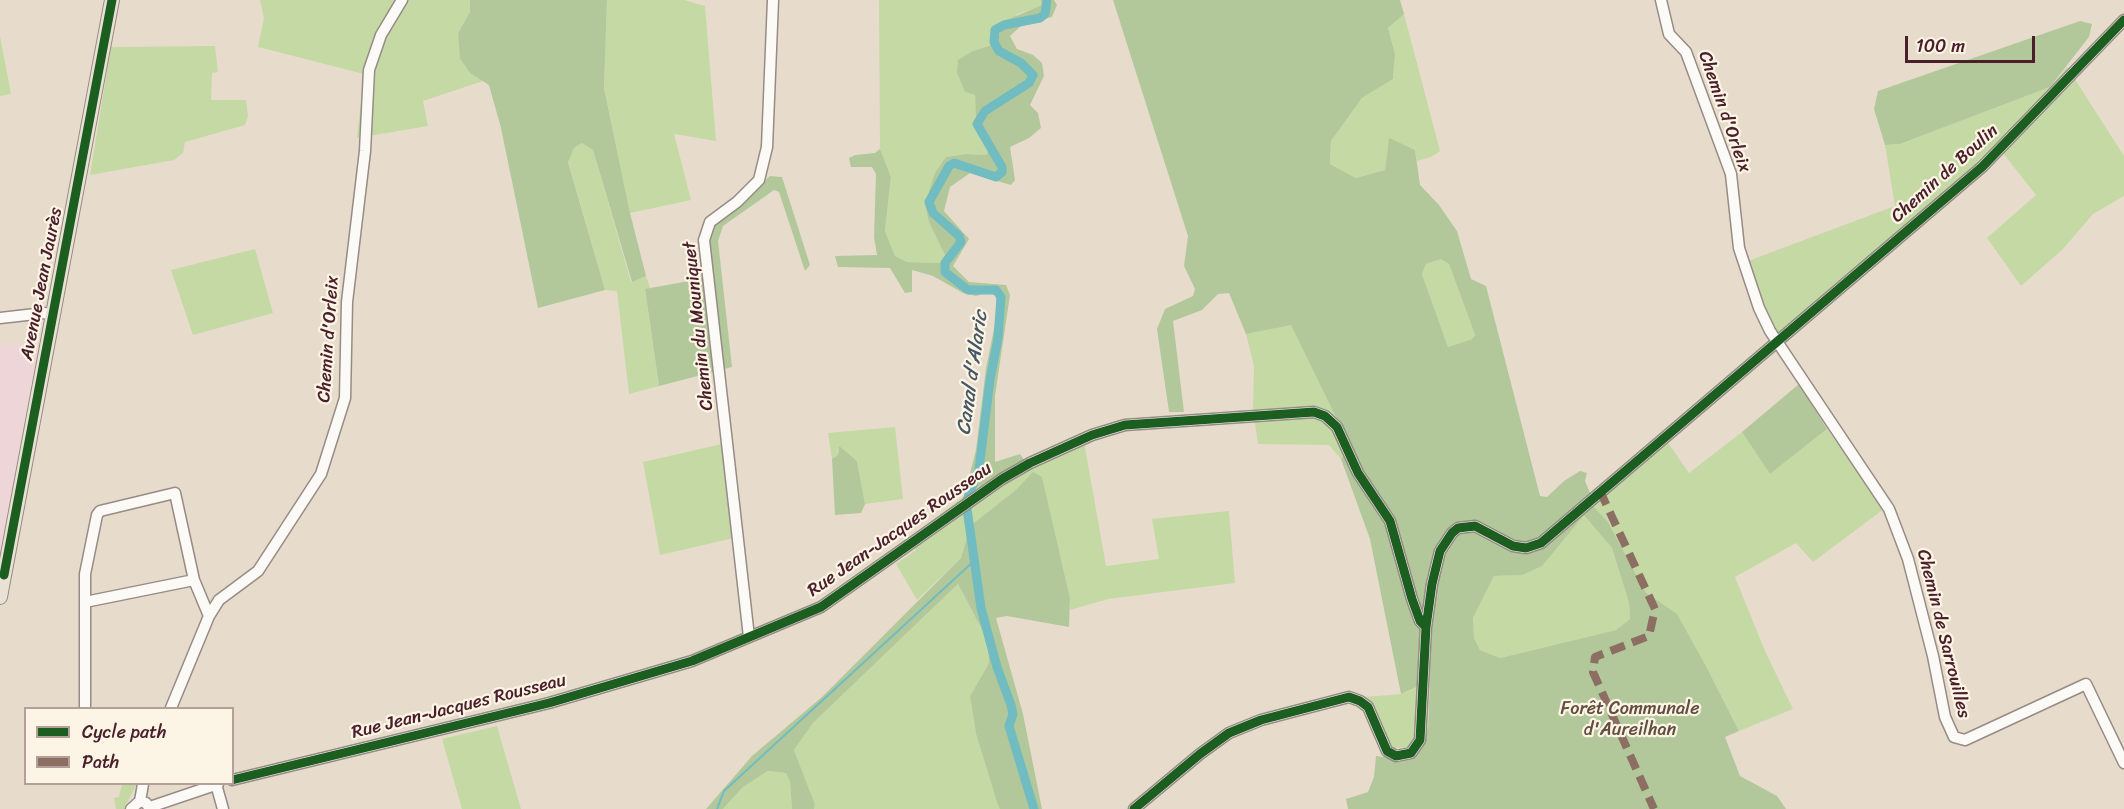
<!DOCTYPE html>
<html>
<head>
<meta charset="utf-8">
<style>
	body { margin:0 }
	#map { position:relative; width:2124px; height:809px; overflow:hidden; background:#e7dccc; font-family:Sriracha,sans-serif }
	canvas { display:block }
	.legend { position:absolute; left:24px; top:707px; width:210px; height:78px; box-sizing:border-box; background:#fcf5e5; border:2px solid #b59f9b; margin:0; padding:8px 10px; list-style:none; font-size:18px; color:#4a1f2b }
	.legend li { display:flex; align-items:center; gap:12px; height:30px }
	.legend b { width:30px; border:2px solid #b59f9b }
	.scale { position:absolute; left:1905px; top:36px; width:130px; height:27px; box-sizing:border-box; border:3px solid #4a1f2b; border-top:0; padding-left:8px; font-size:18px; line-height:21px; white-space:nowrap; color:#4a1f2b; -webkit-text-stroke:4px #fcf5e5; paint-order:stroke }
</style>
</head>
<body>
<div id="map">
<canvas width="2124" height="809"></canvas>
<ul class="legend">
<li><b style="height:8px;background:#1b5e20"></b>Cycle path</li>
<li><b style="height:8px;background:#8d6e63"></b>Path</li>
</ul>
<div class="scale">100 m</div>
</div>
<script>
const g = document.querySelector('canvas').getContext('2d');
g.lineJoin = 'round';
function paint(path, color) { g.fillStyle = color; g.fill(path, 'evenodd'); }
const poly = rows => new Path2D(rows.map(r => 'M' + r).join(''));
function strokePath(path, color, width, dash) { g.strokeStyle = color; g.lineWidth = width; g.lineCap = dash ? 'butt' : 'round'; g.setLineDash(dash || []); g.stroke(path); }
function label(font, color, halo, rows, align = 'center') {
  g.font = font + ' Sriracha,sans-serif'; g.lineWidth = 4.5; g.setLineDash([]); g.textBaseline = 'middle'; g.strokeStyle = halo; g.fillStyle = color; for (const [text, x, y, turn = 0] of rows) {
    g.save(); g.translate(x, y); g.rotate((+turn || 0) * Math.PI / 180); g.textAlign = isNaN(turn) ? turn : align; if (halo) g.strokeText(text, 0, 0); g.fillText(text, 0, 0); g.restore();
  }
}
paint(poly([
	[39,340,7,516,0,554,0,346]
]), '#edd5d8');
paint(poly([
	[260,0,470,0,470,12,458,33,470,73,483,81,423,101,428,126,357,138,364,74,258,47,264,18],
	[607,0,684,0,705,6,716,141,674,134,691,200,630,213,604,88],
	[879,0,1041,0,1043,5,1017,14,995,44,973,51,957,73,965,92,975,95,976,128,988,151,986,155,965,154,946,157,938,238,945,255,940,263,907,262,895,256,885,231,891,177,880,149],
	[1404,14,1440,151,1431,157,1417,161,1415,150,1389,139,1385,170,1356,178,1330,164,1331,141,1362,98,1393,79,1395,54,1388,28],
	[0,36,11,94,0,96],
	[215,46,218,72,212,73,211,100,246,100,248,116,245,125,185,142,183,153,174,160,90,175,111,47],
	[2067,67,2124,156,2124,196,2093,214,2063,249,2021,286,1987,238,2036,195,2002,152,1983,158,1777,334,1760,302,1748,261,1895,206,1885,145,1900,144,2050,87],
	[582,143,593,150,631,282,646,276,650,288,645,290,659,386,629,394,617,291,605,290,568,161,574,148],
	[255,249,273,313,193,335,171,270],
	[1441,259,1449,264,1475,335,1472,339,1448,347,1422,274,1426,264],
	[1291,324,1350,446,1341,459,1329,445,1258,444,1253,409,1254,366,1246,334],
	[895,427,903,499,865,504,857,461,837,449,838,455,832,459,828,433],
	[1827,429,1884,509,1813,562,1796,543,1735,577,1765,651,1793,709,1739,731,1708,670,1646,593,1608,522,1591,504,1590,493,1662,434,1689,473,1742,432,1770,474],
	[1083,436,1106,566,1159,559,1152,519,1229,511,1235,583,1108,599,1070,610,1070,598,1042,478,1034,473,1017,489,970,526,961,558,917,600,896,564,916,550,912,536,964,496,1024,460],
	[722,444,734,538,660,555,643,462],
	[1584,514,1612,548,1629,603,1630,619,1616,630,1500,658,1480,650,1474,638,1473,618,1494,576,1522,575],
	[958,584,987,639,989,663,970,696,976,734,1000,809,814,809,815,804,794,750,813,723],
	[1421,686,1417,739,1408,747,1395,748,1390,744,1370,703,1364,697,1401,694],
	[497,726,521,809,462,809,442,739],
	[768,771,786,773,790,782,792,809,723,809,743,787],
	[122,784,136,785,124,809,116,809,114,798,119,797]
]), '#c5d9a4');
paint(poly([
	[470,0,607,0,604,88,630,213,646,276,632,282,593,150,582,143,574,148,568,162,605,290,538,308,501,128,489,85,470,73,460,58,458,33,470,12],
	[1041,0,1054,0,1057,5,1052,17,1023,24,1010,36,1017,49,1033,55,1042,63,1044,76,1030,105,1038,113,1041,128,1029,138,1010,147,1015,180,1011,185,970,173,950,187,944,211,969,239,953,266,969,282,1006,285,1010,295,995,396,995,462,1020,454,1024,460,964,496,976,450,986,368,997,314,996,295,985,293,976,296,963,293,933,276,912,270,912,292,905,293,890,268,838,267,835,256,877,255,874,237,876,174,872,167,851,167,849,158,855,155,875,153,880,149,891,177,885,231,895,256,907,262,940,263,945,255,929,222,925,204,935,173,946,157,965,154,986,155,988,151,976,128,975,95,965,92,957,73,958,60,973,51,995,44,1006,20,1042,5],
	[1113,0,1400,0,1404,14,1388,28,1395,54,1393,79,1362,98,1331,141,1330,164,1356,178,1385,170,1389,138,1415,150,1420,185,1439,205,1457,231,1471,279,1486,286,1540,496,1547,497,1564,481,1580,471,1587,473,1585,481,1590,493,1591,504,1608,522,1646,593,1677,614,1708,670,1739,731,1725,737,1740,776,1777,796,1786,809,1348,809,1346,799,1368,792,1374,777,1376,756,1404,760,1416,753,1423,744,1428,726,1430,681,1401,694,1370,539,1341,459,1350,446,1291,325,1246,334,1229,293,1218,294,1202,310,1173,321,1184,412,1169,412,1157,329,1165,309,1193,296,1195,289,1184,266,1188,236],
	[1441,259,1449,264,1475,335,1472,339,1448,347,1422,274,1426,264],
	[1584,515,1612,548,1629,603,1630,619,1616,630,1500,658,1480,650,1474,638,1473,618,1494,576,1522,575,1542,566],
	[2080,21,2092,24,2089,37,2050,87,1900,144,1885,145,1874,109,1878,91],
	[770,176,782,177,810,265,805,271,779,192,774,190,723,226,718,241,732,367,659,386,645,289,700,279,709,270,709,242,716,221],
	[1799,384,1827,429,1770,474,1742,432],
	[839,446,857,461,865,504,861,513,835,515,832,459,838,455],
	[1033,472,1042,477,1070,598,1069,627,1007,616,996,618,1023,714,1042,809,1000,809,998,805,976,734,970,696,989,663,987,639,958,584,813,723,794,750,815,804,814,809,792,809,790,782,786,773,768,771,743,787,723,809,706,809,752,756,822,697,961,558,970,526,1017,489]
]), '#b2c89a');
strokePath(poly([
	[717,809,724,791,975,560]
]), '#71bcc0', 2);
strokePath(poly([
	[1034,809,1009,726,1013,714,1011,705,997,667,981,608,967,509,967,500,979,469,990,380,998,338,1001,297,996,290,968,290,945,272,945,263,961,242,959,236,933,213,929,202,949,166,954,163,996,177,1002,172,1002,167,977,124,985,111,1029,83,1033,75,1021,63,999,51,994,42,995,30,1004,25,1040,18,1045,14,1047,0]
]), '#71bcc0', 9);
const minor = poly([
	[1661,0,1669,34,1686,52,1731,174,1739,248,1759,308,1770,331,1889,509,1908,559,1933,656,1945,717,1954,737,1965,740,2086,684,2124,763],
	[0,318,44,313,53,315],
	[85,602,194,580],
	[749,637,704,240,710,222,737,202,759,180,767,147,773,0],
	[85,708,85,574,97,515,100,511,175,493,194,580,209,616],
	[171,708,209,616,219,600,258,571,321,474,345,398,347,302,365,151,369,70,381,35,402,0],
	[232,780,549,703,692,661,821,607,1002,479,1030,463,1092,435,1125,425,1314,412,1325,416,1337,427,1358,473,1390,521,1412,599,1420,621,1426,627],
	[216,784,223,809],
	[140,801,143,784],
	[150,807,218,784],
	[131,809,140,801,146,803,150,809],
	[1134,809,1200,754,1229,733,1261,720,1349,697,1360,701,1368,707,1387,751,1396,756,1411,753,1420,740,1426,627,1432,584,1440,551,1452,533,1458,528,1475,526,1513,546,1526,548,1541,543,1982,167,2124,20]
]);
const major = poly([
	[0,597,112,0]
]);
strokePath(minor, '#978b85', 13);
strokePath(major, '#978b85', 16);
strokePath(minor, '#fbfaf7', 10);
strokePath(major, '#eae1d5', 14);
strokePath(poly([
	[1600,491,1655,609,1649,636,1595,657,1593,672,1654,809]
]), '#8d6e63', 8, [15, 8]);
strokePath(poly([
	[4,575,112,0],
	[232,780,549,703,692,661,821,607,1002,479,1030,463,1092,435,1125,425,1314,412,1325,416,1337,427,1358,473,1390,521,1412,599,1420,621,1426,627],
	[1134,809,1200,754,1229,733,1261,720,1349,697,1360,701,1368,707,1387,751,1396,756,1411,753,1420,740,1426,627,1432,584,1440,551,1452,533,1458,528,1475,526,1513,546,1526,548,1541,543,1982,167,2124,20]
]), '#1b5e20', 9);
label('18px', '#4a1f2b', '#fcf5e5', [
	["Chemin d'Orleix",1724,112,71],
	["Chemin de Boulin",1945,174,-42],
	["Avenue Jean Jaurès",42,284,-79],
	["Chemin du Mouniquet",699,326,-96],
	["Chemin d'Orleix",329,339,-86],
	["Rue Jean-Jacques Rousseau",900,530,-35],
	["Chemin de Sarrouilles",1943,634,76],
	["Rue Jean-Jacques Rousseau",459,707,-14]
]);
label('18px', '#624d41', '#fcf5e5', [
	["Forêt Communale",1630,709],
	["d'Aureilhan",1630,730]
]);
label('italic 20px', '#465865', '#fcf5e5', [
	["Canal d'Alaric",973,373,-82]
]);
</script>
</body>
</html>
